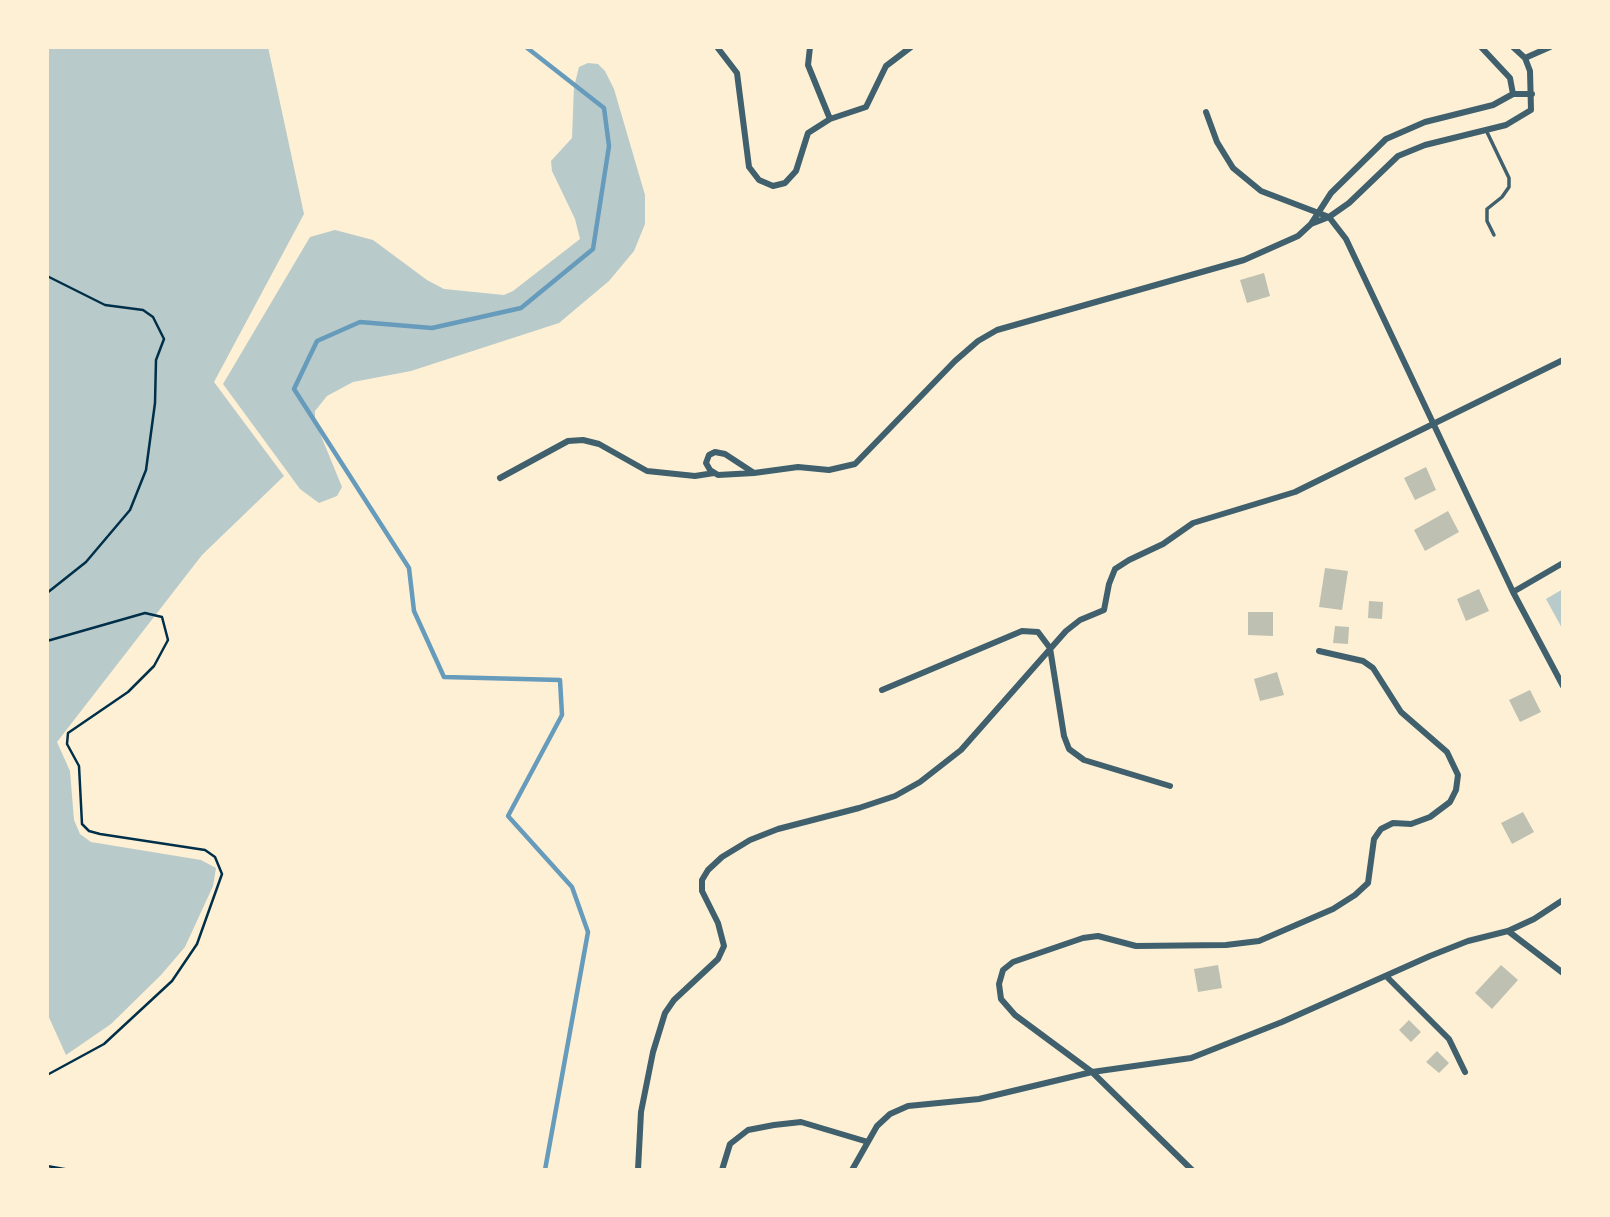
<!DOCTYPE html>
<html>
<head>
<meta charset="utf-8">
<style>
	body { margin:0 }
	#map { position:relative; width:1610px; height:1217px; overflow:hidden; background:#fdf0d5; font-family:"Noto Sans",sans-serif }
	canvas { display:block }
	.frame { position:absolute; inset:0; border:49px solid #fdf0d5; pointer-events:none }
</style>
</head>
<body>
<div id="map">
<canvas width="1610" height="1217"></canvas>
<div class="frame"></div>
</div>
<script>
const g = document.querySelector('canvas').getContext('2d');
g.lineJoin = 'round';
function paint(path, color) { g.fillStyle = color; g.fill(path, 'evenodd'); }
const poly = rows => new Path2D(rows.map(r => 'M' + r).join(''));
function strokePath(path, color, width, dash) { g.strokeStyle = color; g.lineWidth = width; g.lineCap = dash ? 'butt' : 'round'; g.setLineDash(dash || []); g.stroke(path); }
paint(poly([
	[47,47,268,47,304,214,214,382,284,476,202,555,57,742,70,771,74,820,80,834,91,842,201,860,216,868,213,886,185,947,161,975,111,1024,66,1055,47,1013],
	[588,63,598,64,605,71,614,89,645,195,645,224,634,251,609,281,559,323,411,371,353,382,327,396,315,411,315,421,342,487,337,496,319,503,300,489,223,384,310,237,335,230,373,240,427,280,444,289,504,295,513,291,580,239,575,219,552,171,551,161,572,138,574,87,579,67],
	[1563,589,1563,630,1546,599]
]), '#b9caca');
strokePath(poly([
	[526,47,604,108,609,146,593,249,521,308,432,328,360,322,317,341,294,389,409,568,414,611,444,677,560,680,562,715,508,816,572,887,588,932,545,1170]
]), '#669bbc', 4.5);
paint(poly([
	[1264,273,1270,296,1247,303,1240,280],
	[1426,467,1436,490,1415,500,1404,478],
	[1448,511,1459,532,1425,551,1414,530],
	[1325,568,1348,571,1342,610,1319,607],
	[1479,589,1489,611,1466,621,1457,599],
	[1369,601,1383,602,1382,619,1368,618],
	[1248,612,1273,612,1273,636,1248,635],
	[1335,626,1349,627,1348,644,1333,643],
	[1277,672,1284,695,1260,701,1254,679],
	[1530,690,1541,712,1520,722,1509,700],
	[1523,812,1534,832,1512,844,1501,823],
	[1218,965,1222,988,1198,992,1194,969],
	[1501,965,1518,980,1492,1009,1475,993],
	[1409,1020,1421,1032,1411,1042,1399,1030],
	[1437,1051,1449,1063,1439,1073,1426,1062]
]), '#bec0b2');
strokePath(poly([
	[47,276,105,305,143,310,153,317,164,339,156,360,155,403,146,470,130,510,86,562,47,593],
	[47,641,145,613,162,617,168,640,154,666,128,692,68,733,67,744,79,766,82,824,89,831,100,834,205,850,215,857,222,874,197,944,172,981,104,1044,47,1075],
	[47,1166,70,1170]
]), '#003049', 2.5);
strokePath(poly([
	[1486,130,1509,178,1509,187,1502,197,1487,209,1487,221,1494,235]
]), '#3f606c', 3.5);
strokePath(poly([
	[717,47,737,73,749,167,759,180,773,186,785,183,796,171,808,133,830,119,866,107,886,66,911,47],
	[810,47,808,65,830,119],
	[1525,58,1550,47],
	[1513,94,1532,94],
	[1206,112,1217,142,1233,168,1261,191,1329,217,1346,239,1513,592,1563,686],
	[1311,224,1329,217,1349,203,1398,156,1425,145,1506,125,1531,110,1530,71,1525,58,1513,47],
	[754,473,718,475,710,470,706,463,709,455,715,452,725,454,754,473,798,467,829,470,855,464,955,361,978,341,997,330,1244,260,1298,236,1311,224,1331,193,1386,139,1425,122,1493,105,1513,94,1510,78,1481,47],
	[500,478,568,441,583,440,599,444,647,471,695,476,714,473],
	[1513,592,1563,563],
	[882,690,1022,631,1038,632,1050,648,1064,736,1069,749,1084,760,1170,786],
	[1508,931,1563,973],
	[1386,976,1449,1039,1465,1072],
	[638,1170,641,1112,653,1052,665,1013,674,1000,718,959,724,946,718,923,702,891,702,880,708,870,722,857,750,840,778,829,859,808,895,796,920,782,961,750,1066,631,1080,620,1104,610,1109,584,1115,569,1129,560,1163,544,1193,523,1295,492,1563,360],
	[722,1170,730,1144,748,1130,774,1125,801,1122,868,1142],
	[852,1170,877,1126,890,1114,908,1106,979,1099,1092,1072,1191,1058,1282,1022,1430,956,1468,941,1508,931,1534,919,1563,900],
	[1192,1170,1092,1072,1015,1015,1001,999,999,984,1003,970,1013,962,1083,938,1098,936,1136,946,1226,945,1259,941,1333,909,1355,895,1368,883,1374,839,1381,829,1393,823,1411,824,1430,817,1450,802,1456,790,1458,775,1447,752,1401,712,1373,668,1363,661,1319,651]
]), '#3f606c', 6);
</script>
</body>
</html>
